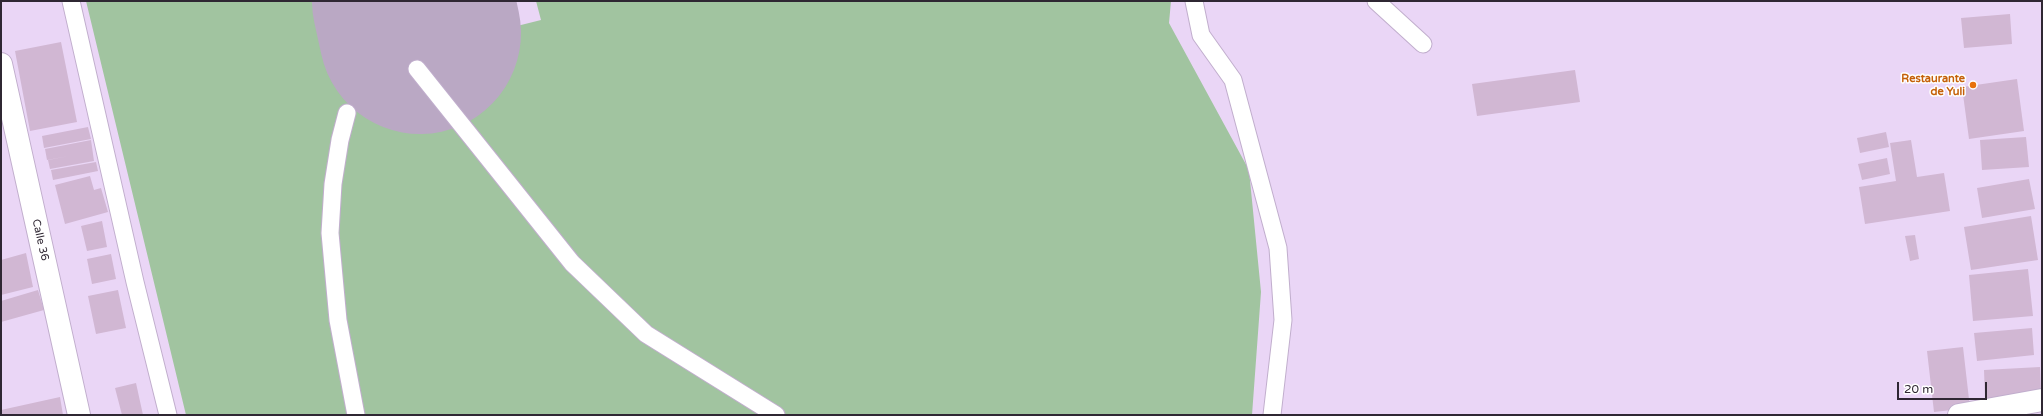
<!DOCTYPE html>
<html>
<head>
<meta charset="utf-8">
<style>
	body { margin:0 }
	#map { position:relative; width:2043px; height:416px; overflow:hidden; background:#ead6f6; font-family:"Varela Round",sans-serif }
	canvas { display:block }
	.frame { position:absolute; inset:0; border:2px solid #2f2733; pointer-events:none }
	.scale { position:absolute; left:1897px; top:382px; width:90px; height:18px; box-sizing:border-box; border:2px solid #2f2733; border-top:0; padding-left:5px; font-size:12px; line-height:14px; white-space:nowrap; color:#2f2733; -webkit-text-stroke:3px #fff; paint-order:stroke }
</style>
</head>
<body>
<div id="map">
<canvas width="2043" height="416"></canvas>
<div class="frame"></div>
<div class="scale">20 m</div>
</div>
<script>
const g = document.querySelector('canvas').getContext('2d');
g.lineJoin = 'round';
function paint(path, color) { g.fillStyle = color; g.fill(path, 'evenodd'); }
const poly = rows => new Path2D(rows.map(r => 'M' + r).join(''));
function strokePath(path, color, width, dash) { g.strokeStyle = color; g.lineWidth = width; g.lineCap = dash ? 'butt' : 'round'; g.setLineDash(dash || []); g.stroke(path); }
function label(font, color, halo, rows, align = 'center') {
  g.font = font + ' "Varela Round",sans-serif'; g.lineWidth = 3; g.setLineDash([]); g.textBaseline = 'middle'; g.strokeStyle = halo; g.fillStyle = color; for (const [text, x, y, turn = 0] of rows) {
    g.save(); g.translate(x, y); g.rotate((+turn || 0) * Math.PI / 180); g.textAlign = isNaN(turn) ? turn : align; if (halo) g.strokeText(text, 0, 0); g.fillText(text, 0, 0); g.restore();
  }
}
paint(poly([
	[86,1,350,1,365,64,541,20,536,1,1171,1,1169,23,1249,170,1261,292,1252,415,186,415]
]), '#a1c4a0');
strokePath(poly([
	[413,1,420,33]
]), '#baa8c4', 202);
paint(poly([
	[2010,14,2012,44,1964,48,1961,18],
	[61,42,77,122,30,131,15,51],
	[1575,70,1580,102,1477,116,1472,84],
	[2017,79,2024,131,1969,139,1962,87],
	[88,127,91,139,44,148,42,136],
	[1886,132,1889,147,1860,153,1857,138],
	[2026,137,2029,167,1982,170,1980,140],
	[91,140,94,161,50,169,48,160,69,156,47,160,45,149],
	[1911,140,1917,177,1944,173,1950,211,1865,224,1859,187,1896,181,1890,143],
	[1887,158,1890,174,1862,180,1858,164],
	[96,162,98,171,53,180,51,170],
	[90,176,94,190,101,188,108,212,65,224,55,185],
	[2029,179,2035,209,1982,218,1977,188],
	[2031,216,2038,260,1971,270,1964,227],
	[102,221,107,247,87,251,81,226],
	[1915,235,1919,259,1910,261,1905,236],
	[26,253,33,287,1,295,1,260],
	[111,254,116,279,92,284,87,259],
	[2028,269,2033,316,1973,321,1969,275],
	[38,290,44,310,1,322,1,301],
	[118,290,126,328,96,334,88,296],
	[2032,328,2034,355,1977,361,1974,333],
	[1963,347,1970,408,1934,412,1927,351],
	[2040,367,2041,396,1985,399,1984,370],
	[136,383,143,415,122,415,115,388],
	[60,397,63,415,1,415,1,410]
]), '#d1b7d3');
const service = poly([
	[71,1,135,282,168,415],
	[1194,1,1201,35,1233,80,1278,248,1283,320,1272,415],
	[1376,1,1423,44],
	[417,69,572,263,646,334,776,415],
	[347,113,340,140,333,184,330,233,338,320,356,415]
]);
const minor = poly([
	[1,64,79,415],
	[1959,415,2042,400]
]);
strokePath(service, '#c1aecd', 19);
strokePath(minor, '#c1aecd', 24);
strokePath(service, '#fff', 17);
strokePath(minor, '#fff', 22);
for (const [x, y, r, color] of [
	[1973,85,4,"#e8710a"]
]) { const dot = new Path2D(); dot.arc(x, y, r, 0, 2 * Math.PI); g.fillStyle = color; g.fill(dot); strokePath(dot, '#fff', 1.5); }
label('bold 11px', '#c56008', '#fff', [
	["Restaurante",1965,79],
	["de Yuli",1965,92]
], 'right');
label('11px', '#2f2733', '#fff', [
	["Calle 36",40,240,77]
]);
</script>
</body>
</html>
